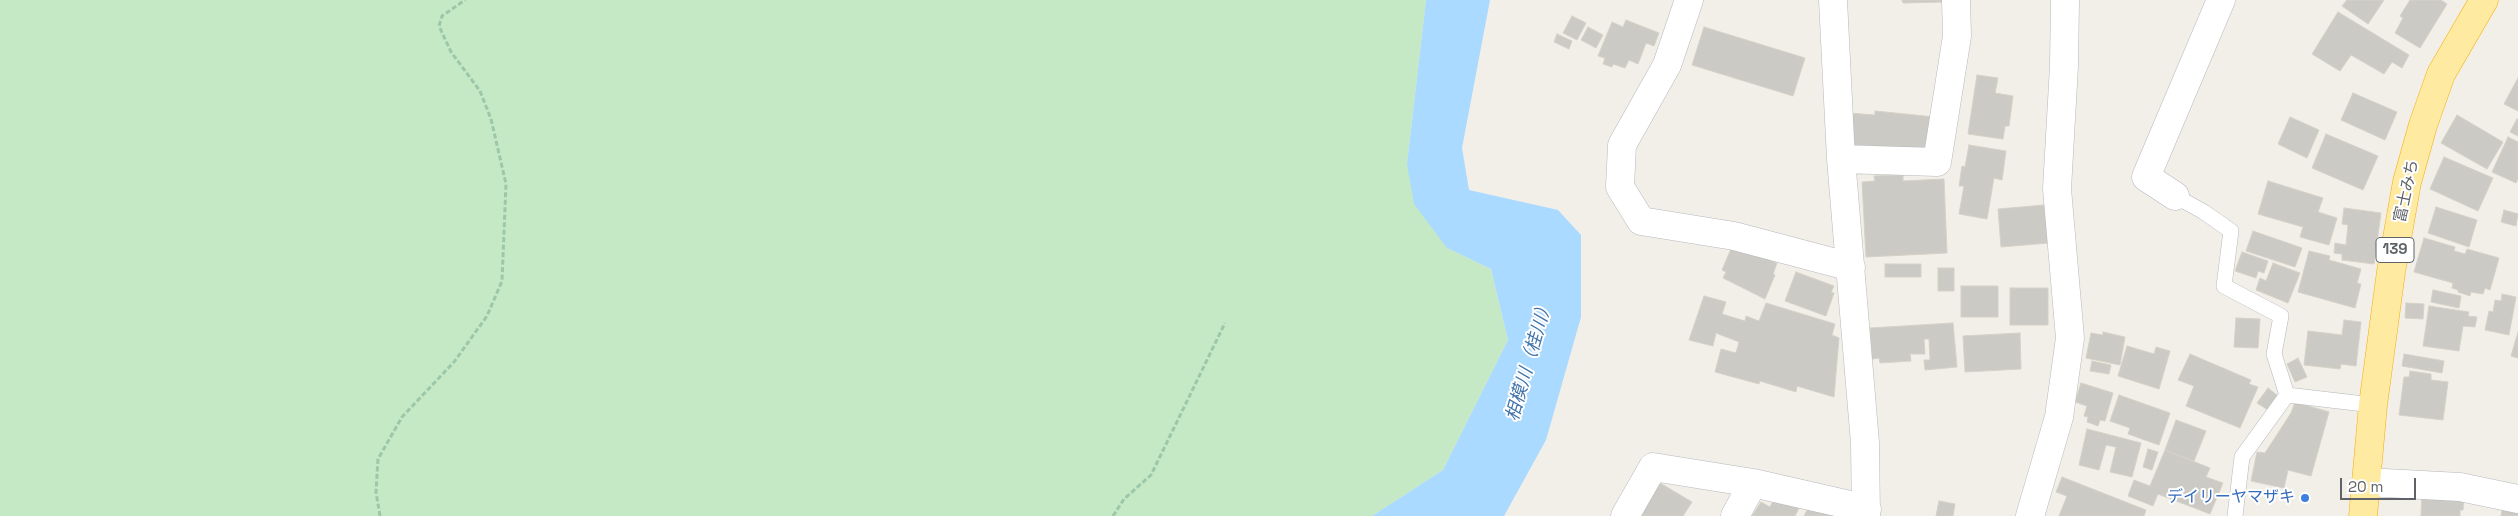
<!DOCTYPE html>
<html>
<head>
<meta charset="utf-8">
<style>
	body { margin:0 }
	#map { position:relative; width:2518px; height:516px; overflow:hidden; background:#f1efe8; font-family:"Space Grotesk",sans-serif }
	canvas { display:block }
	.scale { position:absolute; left:2340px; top:478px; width:76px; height:22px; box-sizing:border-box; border:2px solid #5f6368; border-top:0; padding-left:6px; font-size:15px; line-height:18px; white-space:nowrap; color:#5f6368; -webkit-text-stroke:4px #fff; paint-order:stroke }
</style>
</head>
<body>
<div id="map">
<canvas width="2518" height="516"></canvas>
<div class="scale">20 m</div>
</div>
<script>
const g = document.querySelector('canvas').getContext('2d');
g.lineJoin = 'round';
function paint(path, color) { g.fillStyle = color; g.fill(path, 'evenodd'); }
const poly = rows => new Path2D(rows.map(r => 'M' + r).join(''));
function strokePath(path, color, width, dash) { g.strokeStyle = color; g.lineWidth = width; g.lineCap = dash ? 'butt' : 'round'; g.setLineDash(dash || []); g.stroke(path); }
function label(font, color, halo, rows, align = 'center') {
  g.font = font + ' "Space Grotesk","Noto Sans JP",sans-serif'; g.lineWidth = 4; g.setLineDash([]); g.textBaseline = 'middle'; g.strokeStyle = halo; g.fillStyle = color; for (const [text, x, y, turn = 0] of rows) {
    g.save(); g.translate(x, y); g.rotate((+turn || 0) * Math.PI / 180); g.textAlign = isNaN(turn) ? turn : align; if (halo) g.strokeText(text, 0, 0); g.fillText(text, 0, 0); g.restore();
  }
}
paint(poly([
	[0,0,1426,0,1407,164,1447,248,1491,269,1508,340,1443,470,1372,516,0,516]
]), '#c5e8c5');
paint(poly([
	[1426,0,1490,0,1462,148,1469,190,1558,210,1581,235,1581,317,1546,440,1504,516,1372,516,1443,470,1508,340,1491,269,1447,248,1414,204,1407,164]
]), '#aadaff');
const building = poly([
	[1902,0,1943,0,1943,2,1903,3,1902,0],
	[2347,0,2384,0,2368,24,2342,6,2347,0],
	[2410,0,2441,0,2447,4,2420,48,2395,33,2403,18,2400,16,2410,0],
	[2338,12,2409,55,2402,68,2392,62,2384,74,2351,55,2340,71,2312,54,2338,12],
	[1572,16,1586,23,1577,40,1563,33,1572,16],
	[1626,20,1659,33,1654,46,1646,43,1638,64,1629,60,1625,68,1613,64,1612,67,1603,64,1605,58,1598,56,1612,22,1623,27,1626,20],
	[1588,27,1603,35,1596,48,1581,40,1588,27],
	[1704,27,1805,58,1793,96,1692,65,1704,27],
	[1557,34,1572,41,1569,49,1554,42,1557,34],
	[1977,75,1998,78,1995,93,2013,96,2009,126,2005,126,2003,139,1968,134,1977,75],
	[2518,78,2518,111,2504,104,2518,78],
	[2353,93,2397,112,2385,140,2341,120,2353,93],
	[1875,111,1935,117,1926,153,1852,145,1849,113,1875,115,1875,111],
	[2457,115,2503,142,2487,169,2441,143,2457,115],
	[2290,117,2319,130,2307,158,2278,144,2290,117],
	[2517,119,2518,119,2518,136,2510,132,2517,119],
	[2326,134,2378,156,2363,190,2312,168,2326,134],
	[2508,137,2518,142,2518,179,2516,183,2492,172,2508,137],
	[1969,145,2006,151,2002,180,1994,178,1987,219,1959,214,1964,186,1959,186,1962,166,1965,167,1969,145],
	[2444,157,2493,178,2478,211,2430,189,2444,157],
	[1903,175,1903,181,1944,179,1947,253,1866,257,1862,182,1875,181,1874,176,1903,175],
	[2268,181,2323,198,2318,212,2337,218,2329,245,2300,237,2303,227,2258,214,2268,181],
	[2044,205,2048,243,2001,247,1998,209,2044,205],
	[2436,207,2477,220,2469,247,2428,233,2436,207],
	[2344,208,2381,213,2374,264,2342,260,2342,254,2334,253,2335,243,2346,245,2348,225,2342,224,2344,208],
	[2504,210,2518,214,2516,226,2501,222,2504,210],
	[2253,231,2302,248,2295,267,2246,251,2253,231],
	[2424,238,2455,247,2454,251,2465,254,2467,249,2499,258,2490,290,2485,288,2483,294,2471,292,2470,296,2458,292,2458,290,2452,288,2453,283,2414,272,2424,238],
	[1733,244,1777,263,1773,274,1775,275,1765,299,1723,278,1726,272,1722,270,1733,244],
	[2309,251,2330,256,2329,260,2361,269,2357,283,2361,284,2355,308,2298,292,2309,251],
	[2242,252,2268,261,2264,273,2258,271,2256,278,2235,271,2242,252],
	[2273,263,2300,273,2288,303,2256,290,2260,278,2266,281,2273,263],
	[1885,264,1921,264,1921,277,1885,277,1885,264],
	[1938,268,1954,268,1954,291,1938,291,1938,268],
	[1796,272,1834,286,1831,292,1834,293,1826,316,1785,301,1796,272],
	[1961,286,1998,286,1998,317,1961,317,1961,286],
	[2010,288,2048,288,2048,325,2010,325,2010,288],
	[2433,290,2461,296,2459,308,2431,302,2433,290],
	[2502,294,2516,297,2509,335,2485,330,2489,311,2493,312,2495,300,2501,301,2502,294],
	[1704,296,1726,302,1722,314,1745,321,1746,316,1759,321,1766,303,1835,324,1832,335,1839,338,1834,397,1797,386,1796,392,1760,381,1759,384,1715,372,1721,349,1736,353,1739,342,1716,333,1713,346,1689,340,1704,296],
	[2406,303,2424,304,2423,319,2405,318,2406,303],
	[2429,306,2469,312,2468,316,2477,317,2475,327,2463,326,2459,351,2423,346,2429,306],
	[2236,318,2260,319,2258,348,2234,347,2236,318],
	[2344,320,2361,322,2356,366,2341,364,2340,369,2304,365,2308,331,2342,335,2344,320],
	[1953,323,1957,367,1925,370,1924,360,1930,360,1929,339,1924,339,1925,354,1910,354,1911,361,1880,363,1879,358,1872,359,1870,328,1953,323],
	[2103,332,2125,337,2120,365,2086,358,2091,333,2103,335,2103,332],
	[2518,332,2518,358,2511,356,2518,332],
	[2020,333,2021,369,1965,372,1963,336,2020,333],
	[2127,346,2154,354,2156,347,2170,351,2159,389,2118,376,2127,346],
	[2190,354,2251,380,2249,384,2258,387,2240,428,2186,406,2194,386,2178,380,2190,354],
	[2404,354,2444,361,2442,373,2402,366,2404,354],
	[2298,358,2307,377,2295,382,2287,364,2298,358],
	[2092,361,2111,365,2109,374,2090,371,2092,361],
	[2410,371,2431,374,2431,380,2448,382,2443,420,2399,415,2404,377,2409,377,2410,371],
	[2081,383,2113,393,2105,421,2100,420,2098,426,2087,422,2088,417,2084,416,2087,406,2075,402,2081,383],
	[2268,388,2278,396,2268,410,2257,403,2268,388],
	[2119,395,2170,413,2159,445,2128,434,2130,428,2110,421,2119,395],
	[2295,402,2329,412,2311,476,2288,470,2284,488,2251,481,2257,452,2265,453,2291,413,2295,402],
	[2176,420,2206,431,2194,461,2165,450,2176,420],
	[2087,429,2141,443,2132,477,2110,472,2116,447,2106,445,2099,470,2079,465,2087,429],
	[2148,449,2158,452,2152,470,2143,467,2148,449],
	[2165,450,2210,468,2206,477,2223,483,2210,514,2158,494,2153,506,2128,496,2134,480,2150,486,2165,450],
	[2062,477,2146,510,2144,516,2059,516,2067,496,2056,492,2062,477],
	[1660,483,1692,502,1683,516,1640,516,1660,483],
	[2422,492,2464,494,2463,510,2460,510,2460,516,2421,516,2422,492],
	[1776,495,1799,508,1795,516,1752,516,1761,502,1770,507,1776,495],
	[1939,501,1955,504,1953,516,1936,516,1939,501],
	[2503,505,2518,509,2518,516,2501,516,2503,505],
	[1809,506,1837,516,1804,516,1809,506]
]);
paint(building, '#cccac5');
strokePath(building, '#d6d1c6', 1);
const service = poly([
	[2175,196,2204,212,2231,231,2224,286,2281,316,2274,354,2287,395,2242,457,2235,516],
	[2287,395,2373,405]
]);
const minor = poly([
	[1689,0,1667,65,1622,145,1620,187,1641,221,1734,236,1851,267],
	[1833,0,1841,159,1865,443,1866,516],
	[1841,159,1937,162,1957,36,1956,0],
	[2175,196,2146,177,2221,0],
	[2366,482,2460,487,2518,499],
	[1625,516,1653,467,1753,483],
	[1735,516,1753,483,1867,509],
	[2030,516,2059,417,2070,338,2057,189,2064,66,2065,0]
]);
const trunk = poly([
	[2363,516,2373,405,2391,272,2407,182,2423,125,2441,74,2484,0]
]);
strokePath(service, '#b5b8bc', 16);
strokePath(minor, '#b5b8bc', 29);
strokePath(trunk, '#f9ab00', 29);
strokePath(poly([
	[380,516,376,492,378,459,402,417,454,362,487,316,502,281,506,184,491,119,480,91,451,52,439,26,442,16,465,0],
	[1113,516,1124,499,1151,475,1225,323]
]), '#9cc7a9', 3, [5, 2.5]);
strokePath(service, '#fff', 15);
strokePath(minor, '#fff', 28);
strokePath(trunk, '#feeaa1', 28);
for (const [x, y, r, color] of [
	[2305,498,5,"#3f7fe0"]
]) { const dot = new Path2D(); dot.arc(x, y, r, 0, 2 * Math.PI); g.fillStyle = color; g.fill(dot); strokePath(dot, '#fff', 2); }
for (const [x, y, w] of [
	[2395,250,38]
]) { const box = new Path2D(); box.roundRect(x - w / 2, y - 12.5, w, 25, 4); g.fillStyle = '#fff'; g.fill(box); strokePath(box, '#5f6368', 1); }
label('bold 15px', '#5f6368', null, [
	["139",2395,250]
]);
label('16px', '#5f6368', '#fff', [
	["富士みち",2407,191,-78]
]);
label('16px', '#366cbe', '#fff', [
	["デイリーヤマザキ",2295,498]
], 'right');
label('italic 18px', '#4174aa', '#fff', [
	["相模川（桂川）",1530,360,-74]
]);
</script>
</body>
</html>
